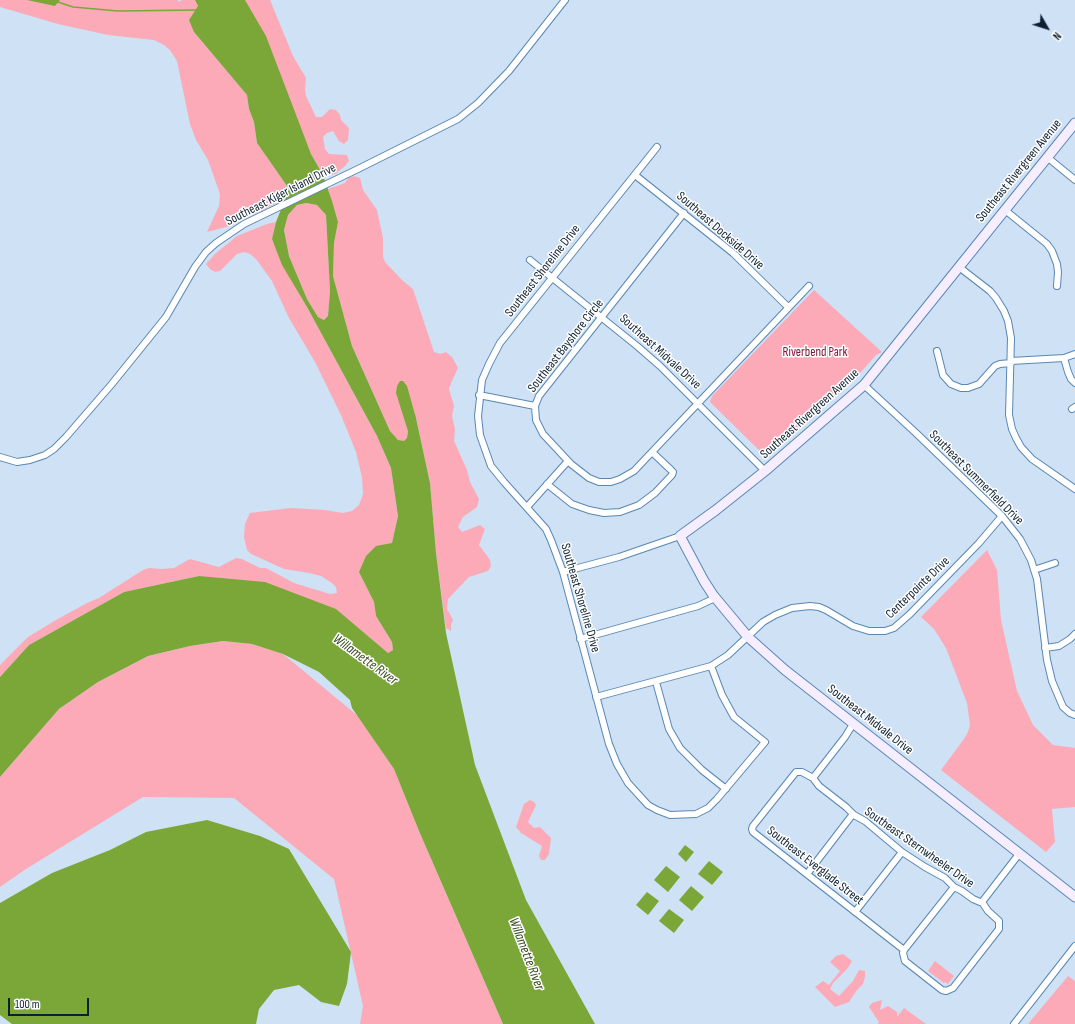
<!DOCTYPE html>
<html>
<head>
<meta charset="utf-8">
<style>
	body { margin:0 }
	#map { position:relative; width:1075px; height:1024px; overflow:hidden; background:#cee1f5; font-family:"Sofia Sans Condensed",sans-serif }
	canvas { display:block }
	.north { position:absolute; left:1027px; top:8px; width:40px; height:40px; -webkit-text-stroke:3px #fff; paint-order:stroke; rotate:129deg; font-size:11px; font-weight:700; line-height:16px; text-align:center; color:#0d2031 }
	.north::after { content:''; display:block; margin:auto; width:14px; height:18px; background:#0d2031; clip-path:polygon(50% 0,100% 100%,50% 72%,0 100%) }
	.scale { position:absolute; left:8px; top:998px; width:81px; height:18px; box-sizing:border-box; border:2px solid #0d2031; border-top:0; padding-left:5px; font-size:12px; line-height:14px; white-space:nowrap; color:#0d2031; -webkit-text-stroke:3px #fff; paint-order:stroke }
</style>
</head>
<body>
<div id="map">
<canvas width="1075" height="1024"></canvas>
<div class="north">N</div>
<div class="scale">100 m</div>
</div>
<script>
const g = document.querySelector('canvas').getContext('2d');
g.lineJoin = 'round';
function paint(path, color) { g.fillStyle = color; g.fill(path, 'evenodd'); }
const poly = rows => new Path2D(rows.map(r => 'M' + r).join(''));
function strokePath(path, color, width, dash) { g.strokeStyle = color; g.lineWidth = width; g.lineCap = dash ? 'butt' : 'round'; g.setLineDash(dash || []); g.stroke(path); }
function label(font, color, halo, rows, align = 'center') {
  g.font = font + ' "Sofia Sans Condensed",sans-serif'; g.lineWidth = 3; g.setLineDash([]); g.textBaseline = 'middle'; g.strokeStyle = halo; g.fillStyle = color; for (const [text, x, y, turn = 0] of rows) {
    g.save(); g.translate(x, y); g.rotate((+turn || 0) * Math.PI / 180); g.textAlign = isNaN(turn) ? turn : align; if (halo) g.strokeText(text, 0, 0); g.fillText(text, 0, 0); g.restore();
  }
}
paint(poly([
	[0,0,178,0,178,2,182,0,195,0,198,6,194,32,247,95,249,109,254,122,257,143,287,186,281,199,277,203,253,215,241,219,230,226,207,232,219,206,220,194,208,160,196,140,190,124,177,61,170,50,164,45,154,40,108,35,58,24,0,7],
	[245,0,270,0,293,56,306,78,305,90,306,96,316,117,322,117,330,109,336,110,340,115,341,120,349,128,348,140,344,144,339,141,333,131,327,133,323,137,325,149,329,154,347,155,349,161,345,166,335,174,323,175,311,154,292,107],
	[354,176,360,178,363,190,377,210,383,238,383,256,385,262,402,280,413,289,434,352,440,354,446,352,452,357,458,368,451,383,449,389,454,406,452,416,455,429,454,441,467,470,470,482,479,499,477,507,463,517,458,527,462,532,480,525,485,529,479,545,490,560,491,566,488,571,469,577,448,599,447,609,453,620,451,625,451,631,446,628,436,553,430,483,416,418,408,431,407,438,404,442,398,440,390,431,352,346,333,276,334,243,338,222,328,189,345,183,348,178],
	[306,203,317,205,326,215,330,291,328,316,324,320,318,317,307,299,289,256,284,230,288,215,297,205],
	[276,222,272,239,283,265,307,307,377,436,391,468,398,516,392,543,386,545,359,572,374,602,376,616,392,642,393,650,388,653,335,609,199,576,124,592,29,645,0,677,0,665,28,637,56,620,87,603,99,598,143,570,149,568,162,569,174,568,190,559,219,567,236,558,242,559,260,568,266,568,294,583,330,594,337,593,336,587,332,583,321,576,309,573,284,569,251,554,247,550,244,537,245,524,250,513,291,508,325,510,343,513,352,511,359,505,363,494,362,477,356,452,341,415,315,362,289,318,272,281,256,259,250,254,244,252,237,254,220,271,215,272,210,269,206,264,215,254,237,236,267,224],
	[814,290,882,352,876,355,854,380,767,458,710,402,712,396],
	[987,550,997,570,1001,620,1017,691,1033,725,1053,745,1075,748,1075,807,1052,809,1055,842,1046,852,941,770,964,739,968,732,970,725,967,703,946,648,934,629,921,617],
	[223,641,252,644,283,654,358,716,394,769,419,831,503,1024,360,1024,363,1006,334,879,234,798,143,797,26,869,0,887,0,777,59,709,98,682,148,656,190,646],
	[530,800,534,802,536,805,528,822,534,828,540,827,551,838,549,854,545,860,541,860,539,856,542,846,521,833,516,827,524,804],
	[843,954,852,961,848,968,833,983,830,989,839,996,853,981,859,970,865,971,865,977,863,984,857,990,849,1002,835,1007,815,987,823,981,829,985,840,971,830,962,836,956],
	[935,961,954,976,948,984,945,982,944,983,928,971],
	[1068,976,1075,981,1075,1024,1028,1024],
	[882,1000,880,1010,888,1006,897,1012,897,1017,904,1008,926,1024,878,1024,879,1022,869,1007,872,1003]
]), '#fcaab8');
paint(poly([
	[27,0,60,0,55,6],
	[195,0,245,0,266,36,311,154,323,175,332,201,338,222,334,243,333,276,352,346,390,431,398,440,404,441,407,438,408,431,396,393,397,386,400,381,403,381,407,386,416,418,430,483,436,553,446,633,475,765,526,900,595,1024,503,1024,419,831,394,769,352,708,350,700,319,672,283,654,252,644,223,641,190,646,148,656,98,682,59,709,0,777,0,677,29,645,124,592,199,576,265,582,336,609,388,653,393,650,392,642,376,616,374,602,359,572,366,556,376,546,392,543,398,516,391,468,377,436,307,307,282,265,272,239,276,222,288,192,287,186,257,143,254,122,249,109,247,95,194,32,189,20,198,6],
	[306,203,317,205,326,215,330,291,328,316,324,320,318,317,307,299,289,256,284,230,288,215,297,205],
	[207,820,260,836,289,849,351,952,347,984,339,1006,321,1002,299,985,274,990,259,1009,256,1024,12,1024,0,1015,0,903,52,873,110,850,146,832],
	[685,845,694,852,686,862,678,854],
	[709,861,723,872,712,885,698,874],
	[666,866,680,877,668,892,654,880],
	[691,886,704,897,692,911,679,900],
	[647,892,659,901,648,915,636,905],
	[669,909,684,920,674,933,659,921]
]), '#7ba738');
strokePath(poly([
	[58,2,73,7,118,11,197,10]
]), '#7ba738', 1.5);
const street = poly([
	[657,147,500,343,489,364,482,380,478,416,480,435,491,466,504,482,546,529,551,540,563,572,609,744,617,764,628,783,648,805,657,810,670,815,696,814,708,808,717,799,765,742,734,717,722,695,711,666],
	[1047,157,1075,180],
	[635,175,733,253,788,307],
	[1005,210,1047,244,1052,251,1057,264,1058,272,1057,286],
	[684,213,539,396,535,406,536,420,543,434,571,464,589,478,599,482,611,482,620,479,634,471,809,286],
	[530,260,637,346,660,366,765,471],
	[959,267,990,291,996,298,1004,311,1008,321,1011,338,1009,415,1012,429,1016,438,1021,447,1032,459,1075,489],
	[937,351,943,375,951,384,961,388,968,388,979,384,995,366,1000,364,1011,363],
	[1064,358,1068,372,1071,379,1075,383],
	[1011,361,1064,358,1075,354],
	[864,385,916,433,1002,516,1020,539,1031,560,1037,579,1047,660,1052,681,1063,707,1070,713,1075,715],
	[479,395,535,406],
	[1072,409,1075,407],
	[0,457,17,462,30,460,45,455,54,449,66,437,111,385,166,317,195,267,206,252,216,243,244,224,360,168,458,119,478,103,509,71,565,0],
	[547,484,572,504,589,510,604,513,620,512,639,505,655,493,672,475,673,472,671,470,652,452],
	[527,507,568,461],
	[1034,570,1055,563],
	[563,572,619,557,680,536],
	[580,639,698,606,715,598],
	[1045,648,1059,646,1070,639,1075,634],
	[656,682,669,729,680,748,702,770,726,789],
	[596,697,711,666,728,655,763,622,775,615,792,608,810,606,819,607,826,610,853,626,869,631,885,631,894,628,910,614,979,543,1002,516],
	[813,778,845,737,853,724],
	[807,874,853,814],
	[954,887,904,950,903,953,905,961,942,990,946,991,953,988,999,929,999,921,988,911,982,902],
	[982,902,1019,854],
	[855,912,902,852],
	[904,950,753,832,752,829,753,826,796,772,802,772,813,778,819,786,846,807,854,815,865,821,902,852,925,867,945,878,954,887,962,891,973,899,980,902,982,902],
	[1014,1024,1075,946]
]);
const secondary = poly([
	[1075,123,864,385,765,471,716,510,680,536,704,581,713,595,748,637,785,670,1075,897]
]);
strokePath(street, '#5987b4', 8);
strokePath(secondary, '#5987b4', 11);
strokePath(street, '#fff', 6);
strokePath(secondary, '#f6edff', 9);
label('13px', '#0d2031', '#fff', [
	["Southeast Rivergreen Avenue",1019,171,-51],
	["Southeast Kiger Island Drive",281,195,-27],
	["Southeast Dockside Drive",720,231,41],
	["Southeast Shoreline Drive",543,271,-52],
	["Southeast Bayshore Circle",566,346,-52],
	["Southeast Midvale Drive",660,352,42],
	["Southeast Rivergreen Avenue",810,414,-42],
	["Southeast Summerfield Drive",976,478,45],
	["Centerpointe Drive",918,588,-44],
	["Southeast Shoreline Drive",580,598,74],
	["Southeast Midvale Drive",870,720,38],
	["Southeast Sternwheeler Drive",919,848,35],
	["Southeast Everglade Street",815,866,38]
]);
label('13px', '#801437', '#fff', [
	["Riverbend Park",815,353]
]);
label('italic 14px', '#37491e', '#fff', [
	["Willamette River",365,660,36],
	["Willamette River",526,954,69]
]);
</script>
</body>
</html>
